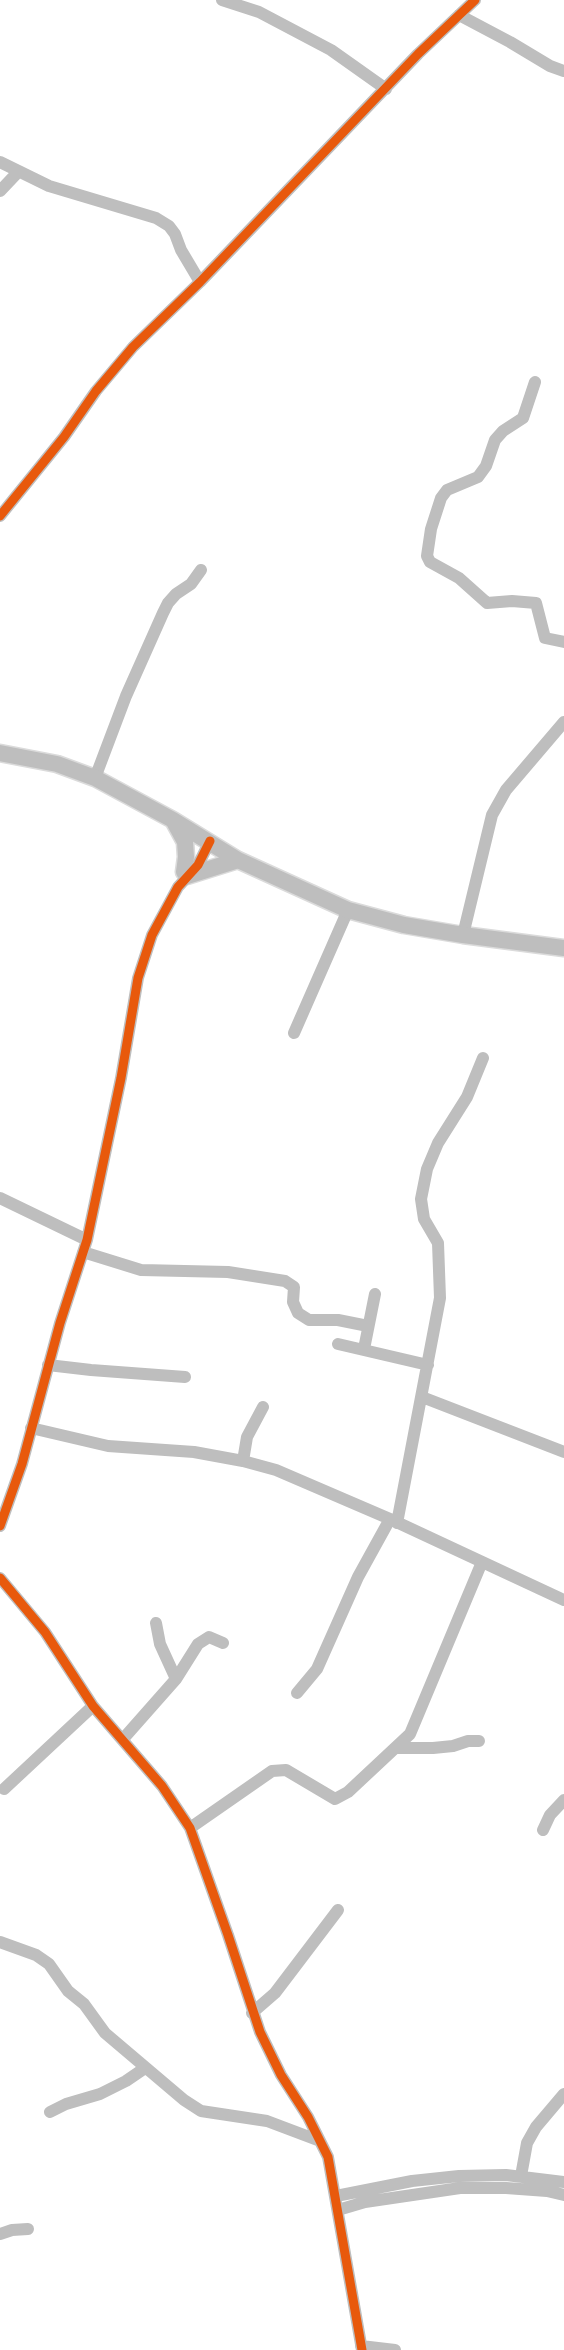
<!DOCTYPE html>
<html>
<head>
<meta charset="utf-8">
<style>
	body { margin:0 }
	canvas { display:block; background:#fff }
</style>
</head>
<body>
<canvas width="564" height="2350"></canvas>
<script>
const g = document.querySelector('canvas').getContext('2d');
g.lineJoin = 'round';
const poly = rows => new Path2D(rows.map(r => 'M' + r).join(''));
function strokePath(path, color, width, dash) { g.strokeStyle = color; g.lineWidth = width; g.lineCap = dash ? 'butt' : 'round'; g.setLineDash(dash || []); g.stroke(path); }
const major = poly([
	[0,753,57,764,95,778,173,820,238,860,348,910,404,925,463,935,564,948],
	[173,820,185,842,186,857,184,872],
	[187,876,238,860]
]);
strokePath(major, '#dbdbdb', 19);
strokePath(poly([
	[222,0,259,12,331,50,386,89],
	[459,15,510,42,550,66,564,71],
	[0,162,49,186,156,218,169,226,175,234,181,250,200,282],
	[0,191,18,172],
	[535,382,523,418,503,431,495,440,486,466,478,477,447,490,441,498,431,529,427,556,430,562,459,578,487,603,512,601,536,603,545,638,564,642],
	[0,516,64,437,96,391,133,347,200,282,418,54,475,0],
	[95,778,126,696,163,613,168,603,176,594,191,584,201,570],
	[463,935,492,815,506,790,564,722],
	[294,1033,348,910],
	[0,1198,87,1240],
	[83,1252,141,1270,228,1272,285,1281,294,1287,293,1302,298,1313,309,1320,338,1320,368,1326],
	[338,1344,428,1365],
	[364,1349,375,1294],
	[48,1365,91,1370,185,1377],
	[422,1397,564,1452],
	[31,1428,108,1446,194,1452,243,1461,276,1470,390,1519,564,1600],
	[243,1461,247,1437,263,1407],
	[397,1523,440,1298,438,1243,424,1219,421,1199,427,1169,438,1143,467,1097,483,1058],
	[0,1526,22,1464,60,1323,87,1240,121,1078,138,978,152,935,178,887,198,865,210,841],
	[0,1578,45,1632,93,1706,162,1786,190,1828,228,1935,260,2032,281,2075,308,2117,328,2157,362,2350],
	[156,1623,160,1644,176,1679],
	[297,1693,317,1669,358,1577,390,1519],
	[123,1739,176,1679,198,1644,209,1637,223,1643],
	[395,1748,433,1748,453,1746,468,1741,479,1741],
	[4,1789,93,1706],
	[190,1828,272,1771,286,1770,335,1799,348,1792,410,1734,482,1562],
	[543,1830,550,1815,564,1800],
	[0,1942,36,1955,49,1964,68,1991,84,2004,105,2033,184,2100,201,2111,267,2121,320,2141],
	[252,2013,275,1993,338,1910],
	[50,2112,66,2104,100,2094,126,2081,145,2068],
	[521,2176,527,2143,536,2127,564,2094],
	[336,2196,412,2181,459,2176,506,2175,564,2182],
	[338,2210,365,2202,460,2188,506,2188,547,2191,564,2195],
	[0,2234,12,2230,28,2229],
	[361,2346,395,2350]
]), '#bebebe', 12);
strokePath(major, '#bebebe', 16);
strokePath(poly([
	[0,516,64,437,96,391,133,347,200,282,418,54,475,0],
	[0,1526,22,1464,60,1323,87,1240,121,1078,138,978,152,935,178,887,198,865,210,841],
	[0,1578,45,1632,93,1706,162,1786,190,1828,228,1935,260,2032,281,2075,308,2117,328,2157,362,2350]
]), '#e8590c', 9);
</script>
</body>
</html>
